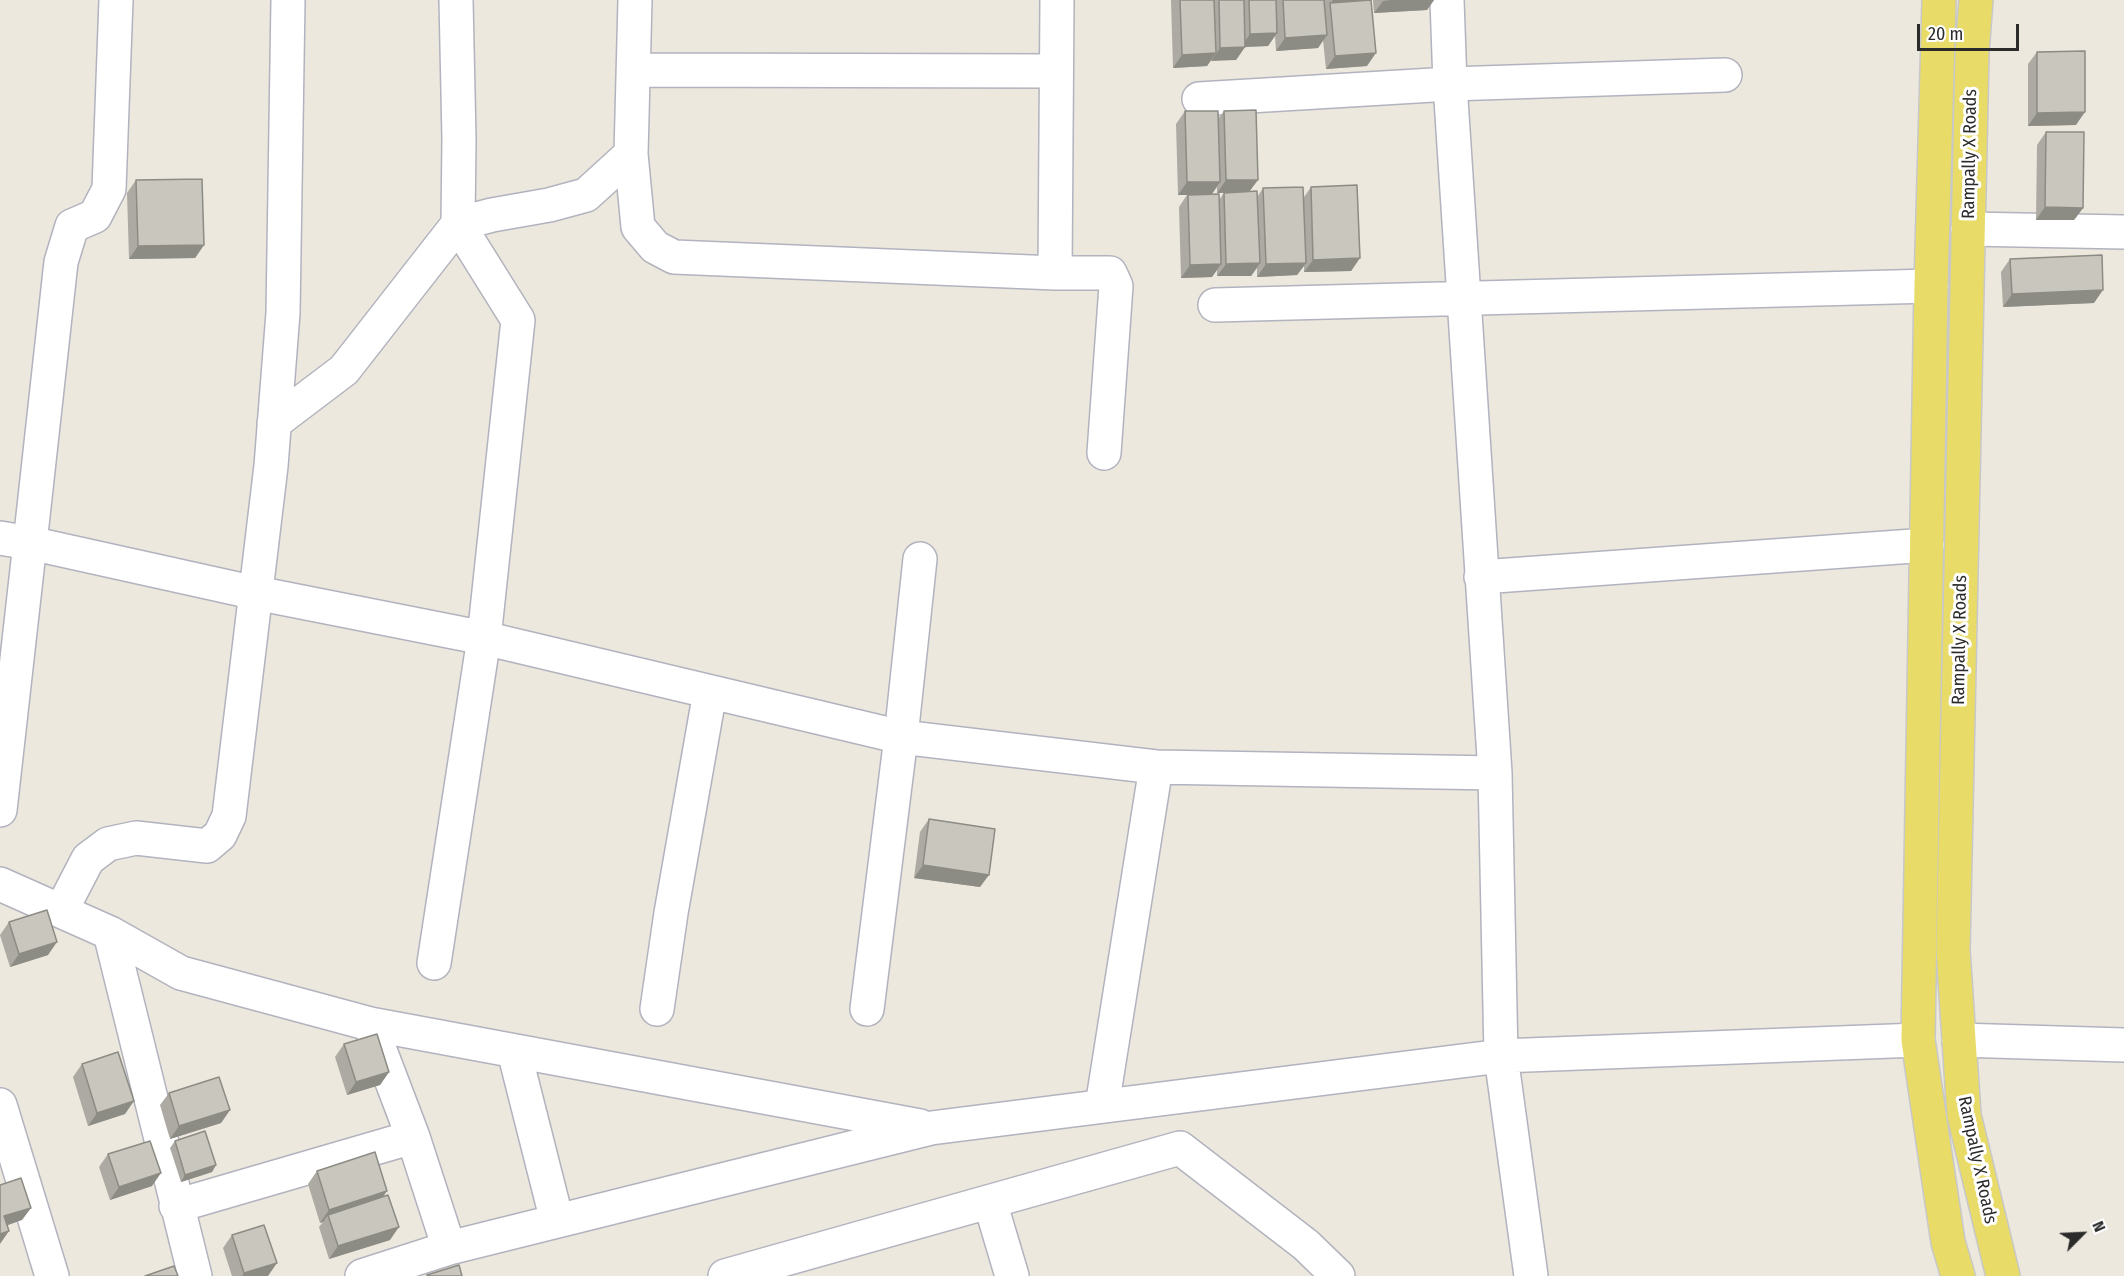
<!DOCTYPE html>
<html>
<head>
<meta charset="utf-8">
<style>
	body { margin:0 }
	#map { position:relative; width:2124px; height:1276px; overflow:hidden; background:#ece8de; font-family:"Fira Sans Condensed",sans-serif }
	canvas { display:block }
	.north { position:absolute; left:2052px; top:1204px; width:60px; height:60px; -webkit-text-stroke:4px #fff; paint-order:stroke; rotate:66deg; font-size:16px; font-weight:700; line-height:24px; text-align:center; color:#2b2b2b }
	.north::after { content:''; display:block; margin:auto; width:21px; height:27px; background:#2b2b2b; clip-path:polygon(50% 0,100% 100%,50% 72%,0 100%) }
	.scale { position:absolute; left:1917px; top:24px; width:102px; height:27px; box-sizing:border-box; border:3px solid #2b2b2b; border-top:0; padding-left:8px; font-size:18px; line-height:21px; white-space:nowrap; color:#2b2b2b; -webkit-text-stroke:4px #fff; paint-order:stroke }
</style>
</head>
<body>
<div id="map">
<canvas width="2124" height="1276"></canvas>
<div class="north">N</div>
<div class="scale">20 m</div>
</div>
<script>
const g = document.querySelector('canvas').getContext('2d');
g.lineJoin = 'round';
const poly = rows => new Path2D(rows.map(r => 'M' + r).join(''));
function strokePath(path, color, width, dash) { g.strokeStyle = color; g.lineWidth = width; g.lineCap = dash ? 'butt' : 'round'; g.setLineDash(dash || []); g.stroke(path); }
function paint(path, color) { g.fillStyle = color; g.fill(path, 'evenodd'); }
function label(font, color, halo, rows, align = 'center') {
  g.font = font + ' "Fira Sans Condensed",sans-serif'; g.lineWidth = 6; g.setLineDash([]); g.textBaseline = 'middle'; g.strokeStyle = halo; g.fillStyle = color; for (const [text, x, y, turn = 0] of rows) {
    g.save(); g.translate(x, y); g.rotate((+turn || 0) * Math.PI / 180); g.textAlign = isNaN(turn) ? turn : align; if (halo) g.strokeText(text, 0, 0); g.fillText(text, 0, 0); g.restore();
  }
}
const minor = poly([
	[635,0,631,154,638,227,655,247,674,257,1055,273,1110,273,1116,286,1104,453],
	[1447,0,1450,84,1495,773,1501,1056,1531,1276],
	[634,70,1056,71],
	[1199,99,1450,84,1725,75],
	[1968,229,2124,232],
	[1055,273,1057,0],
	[1215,305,1931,286],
	[274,423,344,370,458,224,492,215,549,205,586,195,631,154],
	[0,538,30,543,61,262,72,226,95,216,109,189,116,0],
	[1481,577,1927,545],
	[0,810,30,543,256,593,484,638,901,737,1156,767,1495,773],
	[0,884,110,933,181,973,370,1024,920,1126],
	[61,911,88,859,108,844,136,838,207,846,220,835,229,816,271,466,283,313,288,0],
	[110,933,195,1276],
	[434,963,484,638,518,320,458,224,459,139,456,0],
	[657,1009,671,913,710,692],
	[867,1009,901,737,920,559],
	[373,1032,413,1137,449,1248],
	[1959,1040,2124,1045],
	[514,1051,557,1221],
	[0,1105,52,1276],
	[1102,1106,1156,767],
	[990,1202,1012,1276],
	[176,1206,413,1137],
	[362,1276,449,1248,931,1128,1501,1056,1918,1040],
	[725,1276,1180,1148,1306,1245,1338,1276]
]);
const major = poly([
	[1939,0,1931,286,1918,1040,1948,1242,1958,1276],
	[1976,0,1972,53,1953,950,1964,1115,2003,1276]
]);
strokePath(minor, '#b2b3be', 36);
strokePath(major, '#c8c8c8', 36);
strokePath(minor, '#fff', 33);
strokePath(major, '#e8db68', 33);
paint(poly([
	[1171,0,1371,0,1367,66,1326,69,1323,40,1318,48,1276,51,1275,36,1268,46,1245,47,1236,60,1211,60,1207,66,1173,68],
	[1373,0,1434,0,1427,10,1374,13],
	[2037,52,2076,125,2028,126,2028,64],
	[1185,111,1218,119,1224,111,1250,192,1258,196,1263,188,1304,197,1311,187,1360,258,1351,271,1304,272,1304,266,1297,275,1257,277,1257,268,1251,276,1217,276,1217,270,1212,277,1181,278,1179,207,1187,195,1178,195,1176,124],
	[1217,187,1217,193,1224,193,1219,200,1212,194],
	[2046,132,2083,208,2074,220,2036,220,2037,145],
	[136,180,204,245,195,258,129,259,127,193],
	[2010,259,2094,303,2003,307,2001,272],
	[929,819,980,887,914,878,920,832],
	[9,922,48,955,10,967,0,935],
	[344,1044,389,1072,380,1085,347,1095,335,1057],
	[82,1064,125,1114,88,1126,73,1077],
	[169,1093,230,1110,221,1123,170,1139,160,1105],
	[175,1141,216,1165,212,1172,181,1182,170,1148],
	[108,1154,152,1186,110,1200,99,1167],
	[317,1171,384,1196,390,1240,329,1259,319,1227,323,1222,320,1223,308,1184],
	[232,1235,268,1276,232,1276,223,1248]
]), '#acaaa3');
paint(poly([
	[1333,0,1370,0,1330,4],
	[1391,0,1434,0,1427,10,1374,13,1383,1],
	[1277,33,1268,46,1241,47,1250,34],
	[1327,35,1318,48,1276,51,1285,38],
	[1245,47,1236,60,1211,61,1220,48],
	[1216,53,1207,66,1173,68,1182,55],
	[1376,53,1367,66,1326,69,1335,56],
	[2085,112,2076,125,2028,126,2037,113],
	[1226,180,1258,180,1249,192,1217,193],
	[1187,182,1220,182,1211,195,1178,195],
	[2045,207,2083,208,2074,220,2036,220],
	[204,245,195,258,129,259,138,246],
	[1360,258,1351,271,1304,272,1313,260],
	[1260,263,1251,276,1217,276,1226,264],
	[1306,263,1297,275,1257,277,1266,264],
	[1221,264,1212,277,1181,278,1190,265],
	[2103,290,2094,303,2003,307,2012,294],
	[923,865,989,875,980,887,914,878],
	[57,942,48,955,10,967,19,954],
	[389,1072,380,1085,347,1095,356,1082],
	[134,1101,125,1114,88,1126,97,1113],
	[230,1110,221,1123,170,1139,179,1126],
	[216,1165,212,1172,181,1182,185,1175],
	[161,1173,152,1186,110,1200,119,1187],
	[387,1191,378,1204,328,1215,323,1222,320,1223,329,1210],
	[31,1208,22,1220,0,1228,4,1216],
	[399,1227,390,1240,329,1259,338,1246],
	[9,1231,0,1244,0,1234],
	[277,1263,268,1276,242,1276,244,1273]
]), '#8c8b84');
const building = poly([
	[1180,0,1214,0,1216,53,1182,55,1180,0],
	[1219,0,1244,0,1245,47,1220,48,1219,0],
	[1249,0,1276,0,1277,33,1250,34,1249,0],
	[1283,0,1324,0,1327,35,1285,38,1283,0],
	[1371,0,1376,53,1335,56,1330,3,1371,0],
	[2085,51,2085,112,2037,113,2037,52,2085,51],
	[1256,110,1258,180,1226,180,1224,111,1256,110],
	[1185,111,1218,111,1220,182,1187,182,1185,111],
	[2046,132,2084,132,2083,208,2045,207,2046,132],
	[202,179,204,245,138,246,136,180,202,179],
	[1357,185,1360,258,1313,260,1311,187,1357,185],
	[1303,187,1306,263,1266,264,1263,188,1303,187],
	[1257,191,1260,263,1226,264,1224,193,1257,191],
	[1219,194,1221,264,1190,265,1188,195,1219,194],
	[2102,255,2103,290,2012,294,2010,259,2102,255],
	[929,819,995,829,989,875,923,865,929,819],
	[47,910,57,942,19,954,9,922,47,910],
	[377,1034,389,1072,356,1082,344,1044,377,1034],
	[118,1052,134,1101,97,1113,82,1064,118,1052],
	[219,1077,230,1110,179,1126,169,1093,219,1077],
	[205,1131,216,1165,185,1175,175,1141,205,1131],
	[150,1141,161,1173,119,1187,108,1154,150,1141],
	[375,1152,387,1191,329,1210,317,1171,375,1152],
	[21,1178,31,1208,4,1216,9,1231,0,1234,0,1185,21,1178],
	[388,1195,399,1227,338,1246,328,1215,388,1195],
	[264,1225,277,1263,244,1273,232,1235,264,1225],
	[459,1265,462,1276,427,1276,427,1275,459,1265],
	[174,1266,178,1276,145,1276,174,1266]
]);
paint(building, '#c8c6bd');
strokePath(building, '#8c8b84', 1.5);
label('18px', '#2b2b2b', '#fff', [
	["Rampally X Roads",1970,154,-89],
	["Rampally X Roads",1960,640,-89],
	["Rampally X Roads",1977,1160,78]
]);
</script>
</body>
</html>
